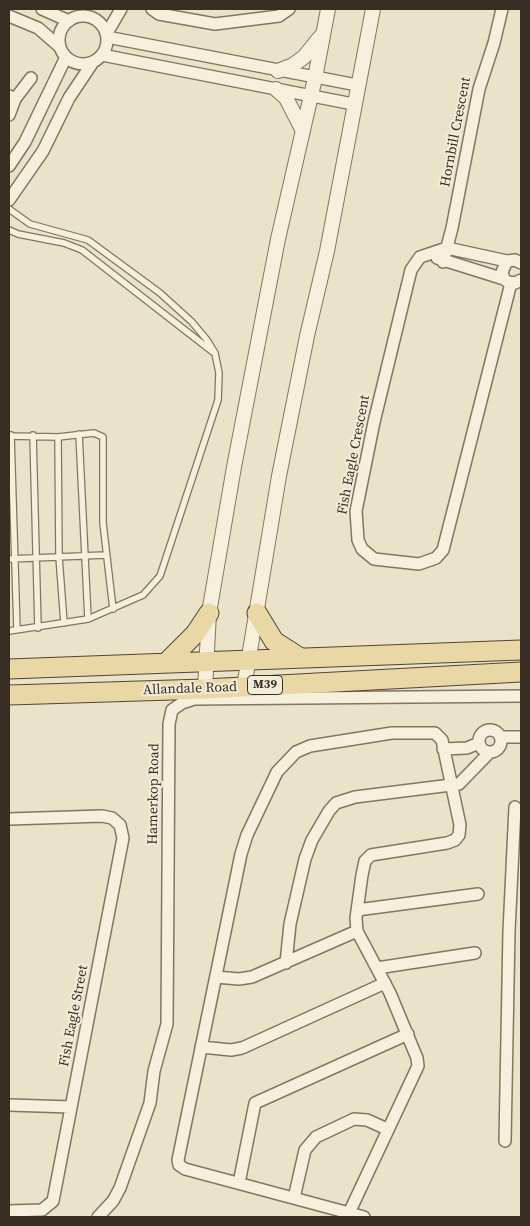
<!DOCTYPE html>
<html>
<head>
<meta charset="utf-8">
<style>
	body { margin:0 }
	#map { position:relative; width:530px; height:1226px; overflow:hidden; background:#eae2c9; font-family:"Source Serif 4",serif }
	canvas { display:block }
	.frame { position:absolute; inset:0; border:10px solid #372d22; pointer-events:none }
</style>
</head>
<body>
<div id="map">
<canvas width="530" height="1226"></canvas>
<div class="frame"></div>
</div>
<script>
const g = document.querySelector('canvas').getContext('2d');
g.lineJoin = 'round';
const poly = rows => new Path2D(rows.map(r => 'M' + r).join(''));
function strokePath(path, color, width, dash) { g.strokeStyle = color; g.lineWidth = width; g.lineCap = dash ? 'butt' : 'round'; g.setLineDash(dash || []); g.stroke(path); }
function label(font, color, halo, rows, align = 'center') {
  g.font = font + ' "Source Serif 4",serif'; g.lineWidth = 4; g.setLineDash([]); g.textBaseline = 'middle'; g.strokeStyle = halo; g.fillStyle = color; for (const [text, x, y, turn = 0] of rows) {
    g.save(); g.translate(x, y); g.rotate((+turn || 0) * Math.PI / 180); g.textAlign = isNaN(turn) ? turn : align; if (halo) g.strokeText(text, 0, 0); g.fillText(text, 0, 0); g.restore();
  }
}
const service = poly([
	[9,209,30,224,88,240,160,293,192,322,207,340,215,353,219,373,218,400,160,576,143,595,88,619,9,631],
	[9,230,18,234,64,243,82,250,213,352],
	[79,434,88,619],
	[11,435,17,630],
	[33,435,38,628],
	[9,436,58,437,94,433,103,437,103,523,113,609],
	[58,437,59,557,64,623],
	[9,559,105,555]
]);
const minor = poly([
	[42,9,69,21],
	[152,9,159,14,215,24,279,16,289,9],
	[9,16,38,28,60,47],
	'59 40a24 24 0 1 1 48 0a24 24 0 1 1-48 0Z',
	[107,33,121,9],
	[107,37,357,85],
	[102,55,353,104],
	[15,99,31,78],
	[9,115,15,99,9,96],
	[9,166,25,142,66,57],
	[9,200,43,151,69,98,93,62],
	[447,248,420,257,411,270,374,422,356,511,358,540,362,549,374,559,419,564,436,558,443,550,511,283],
	[447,248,507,261],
	[437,258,504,279],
	[443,262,452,228,479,89,494,43,502,9],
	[521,263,515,260,507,261,502,272,504,279,508,282,515,283,521,280],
	'479 741a11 11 0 1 1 22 0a11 11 0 1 1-22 0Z',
	[501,737,521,737],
	[443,749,467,748,479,743],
	[9,819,102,816,112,818,120,825,123,838,53,1201,42,1210,9,1211],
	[357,910,478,894],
	[286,963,290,924,305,859,312,840,329,811,336,803,355,797,459,784,490,752],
	[377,968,475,953],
	[216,977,239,979,252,977,357,931],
	[201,1047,231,1050,242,1048,385,983],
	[9,1105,71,1107],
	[505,1141,509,931,515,807],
	[239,1183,255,1103,408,1034],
	[294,1198,305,1150,316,1137,354,1119,367,1120,387,1129],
	[349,1213,418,1066,417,1058,390,993,357,931,356,918,362,875,365,861,371,855,447,843,455,840,459,835,460,825,442,740,435,733,392,733,310,746,296,752,277,772,247,835,241,854,178,1160,179,1165,185,1169,364,1217],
	[98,1217,113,1201,120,1188,150,1103,154,1071,167,1024,169,724,172,710,182,703,194,699,521,696]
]);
const tertiary = poly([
	[278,71,293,65,304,57,321,36],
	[276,89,286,98,303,131],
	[244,687,279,476,307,336,327,251,373,9],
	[205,689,209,613,234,467,278,239,315,78,328,9]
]);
const primary = poly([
	[257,613,274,641,299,657],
	[166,663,195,634,209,613],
	[9,669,521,650],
	[9,695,205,689,521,672]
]);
strokePath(service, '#857560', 8);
strokePath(minor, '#857560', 14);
strokePath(tertiary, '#857560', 16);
strokePath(primary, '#544433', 21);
strokePath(service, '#f6efdc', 5.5);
strokePath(minor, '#f6efdc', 11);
strokePath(tertiary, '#f6efdc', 14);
strokePath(primary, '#e9d7a6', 19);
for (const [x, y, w] of [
	[265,685,35]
]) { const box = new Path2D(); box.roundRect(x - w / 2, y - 9.5, w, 19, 4); g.fillStyle = '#f3ecd8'; g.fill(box); strokePath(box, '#372d22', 1); }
label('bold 12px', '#372d22', null, [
	["M39",265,685]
]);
label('14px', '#372d22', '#f3ecd8', [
	["Hornbill Crescent",456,132,-79],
	["Fish Eagle Crescent",354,455,-79],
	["Allandale Road",190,689,-2],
	["Hamerkop Road",154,794,-89],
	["Fish Eagle Street",74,1016,-79]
]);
</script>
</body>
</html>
